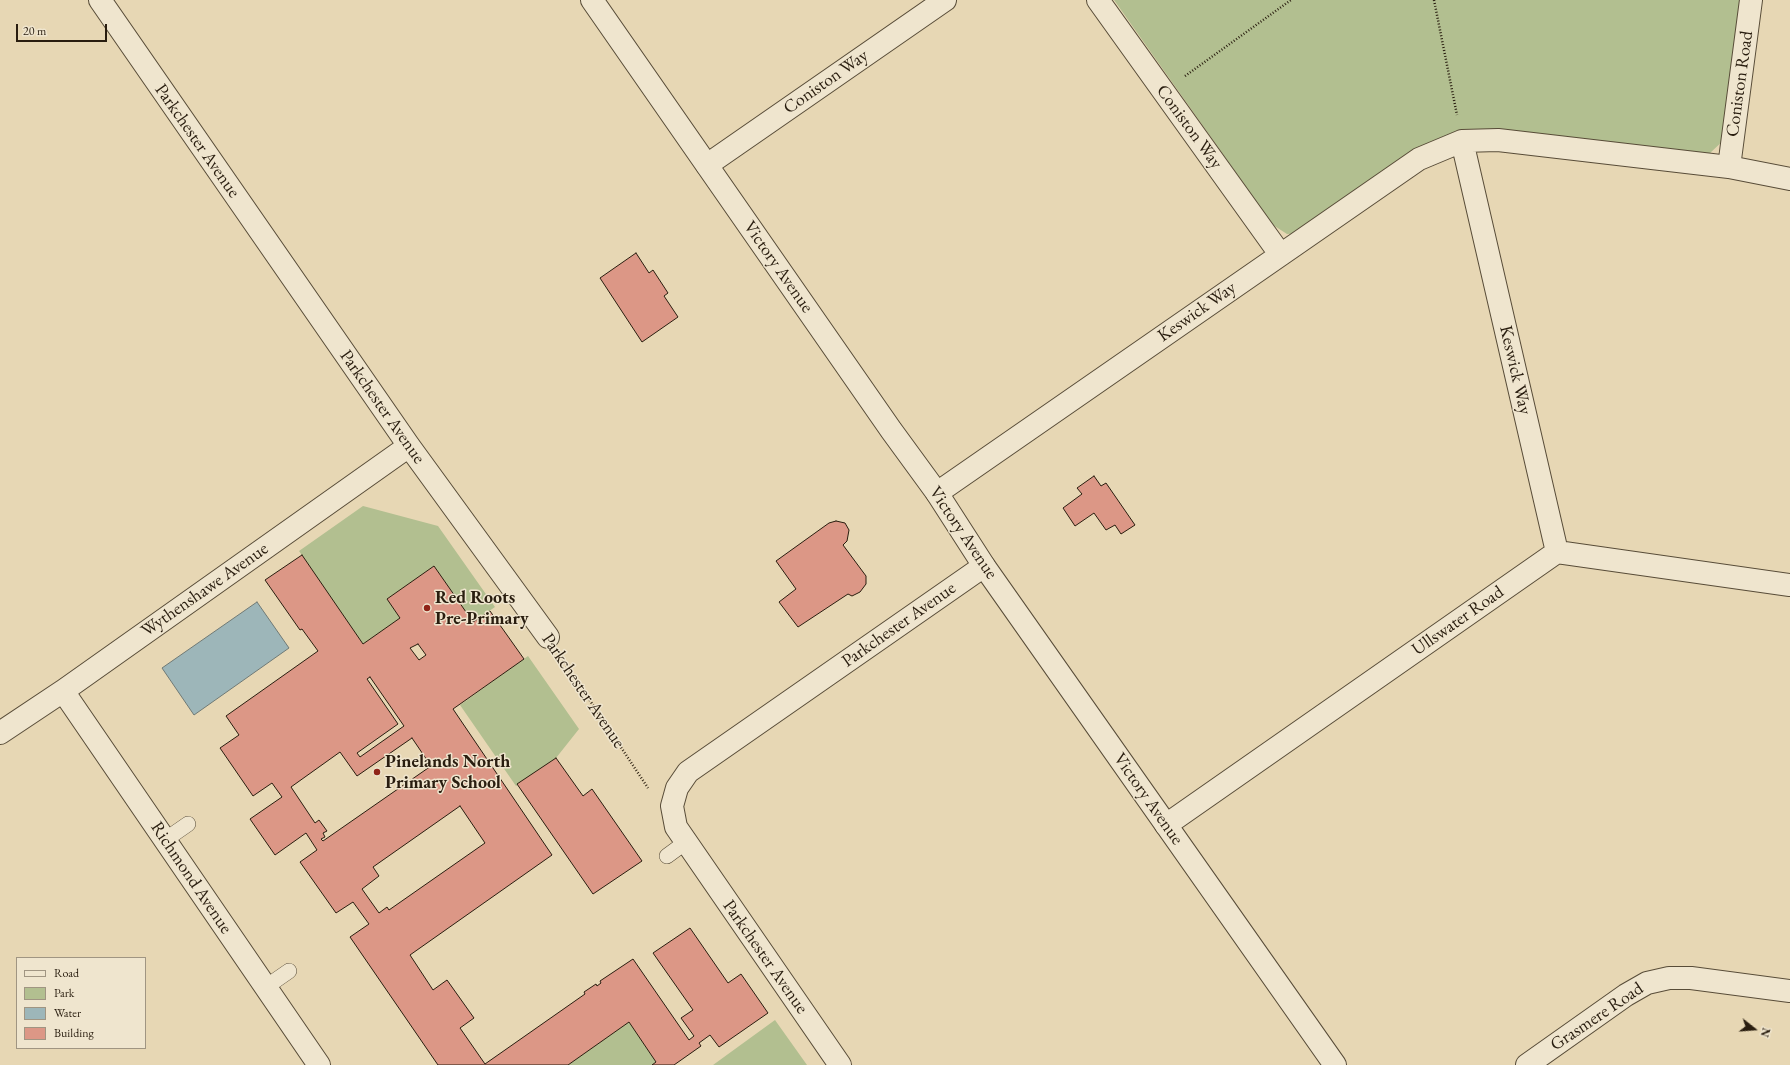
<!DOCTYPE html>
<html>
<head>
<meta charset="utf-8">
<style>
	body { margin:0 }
	#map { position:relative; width:1790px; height:1065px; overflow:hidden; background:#e7d7b4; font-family:"EB Garamond",serif }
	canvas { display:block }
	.legend { position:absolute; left:16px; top:957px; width:130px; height:92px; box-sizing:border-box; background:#efe5ce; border:1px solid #a09582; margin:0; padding:5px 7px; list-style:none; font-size:12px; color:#291d0f }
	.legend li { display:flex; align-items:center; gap:8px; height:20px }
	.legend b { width:20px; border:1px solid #a09582 }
	.north { position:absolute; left:1734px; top:1009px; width:40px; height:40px; -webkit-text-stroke:3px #efe5ce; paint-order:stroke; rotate:107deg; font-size:11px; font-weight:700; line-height:16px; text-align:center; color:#291d0f }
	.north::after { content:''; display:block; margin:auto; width:14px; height:18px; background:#291d0f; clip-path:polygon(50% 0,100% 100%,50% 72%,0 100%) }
	.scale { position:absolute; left:16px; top:24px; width:91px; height:18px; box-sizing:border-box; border:2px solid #291d0f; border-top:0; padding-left:5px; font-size:12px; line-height:14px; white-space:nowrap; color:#291d0f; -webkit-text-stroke:3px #efe5ce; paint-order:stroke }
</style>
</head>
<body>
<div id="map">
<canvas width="1790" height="1065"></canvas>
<ul class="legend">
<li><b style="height:5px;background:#efe5ce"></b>Road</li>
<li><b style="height:11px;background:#b2bf90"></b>Park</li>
<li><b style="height:11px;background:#9db6b9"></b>Water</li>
<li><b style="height:11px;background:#dc9786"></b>Building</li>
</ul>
<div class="north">N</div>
<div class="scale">20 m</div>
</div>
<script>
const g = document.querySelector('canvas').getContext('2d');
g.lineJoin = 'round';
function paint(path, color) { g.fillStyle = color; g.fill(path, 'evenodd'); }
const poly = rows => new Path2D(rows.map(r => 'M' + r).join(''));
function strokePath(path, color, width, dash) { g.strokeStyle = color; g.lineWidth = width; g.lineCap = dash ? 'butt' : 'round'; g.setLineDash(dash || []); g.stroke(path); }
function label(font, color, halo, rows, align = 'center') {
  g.font = font + ' "EB Garamond",serif'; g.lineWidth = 3; g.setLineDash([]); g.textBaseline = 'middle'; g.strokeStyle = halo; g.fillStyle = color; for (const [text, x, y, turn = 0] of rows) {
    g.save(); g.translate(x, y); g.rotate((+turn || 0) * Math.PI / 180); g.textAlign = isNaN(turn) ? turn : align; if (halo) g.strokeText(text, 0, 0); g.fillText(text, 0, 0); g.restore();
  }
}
paint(poly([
	[1114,0,1740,0,1725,139,1710,153,1691,160,1485,132,1306,233,1287,234,1273,225],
	[363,506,438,526,495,607,473,622,434,566,387,599,400,618,363,644,299,551],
	[528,656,579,729,556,758,516,786,460,705],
	[775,1020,807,1065,713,1065],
	[629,1022,656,1062,652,1065,568,1065]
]), '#b2bf90');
const water = poly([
	[257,602,289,648,194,715,162,668,257,602]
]);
paint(water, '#9db6b9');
strokePath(water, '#6f7975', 1);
const building = poly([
	[636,253,649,273,653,270,668,293,664,296,678,317,642,342,600,278,636,253],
	[1094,476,1101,486,1106,483,1135,525,1121,534,1115,525,1106,530,1094,513,1075,526,1063,508,1082,494,1077,488,1094,476],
	[836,521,845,523,849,530,847,541,843,545,866,576,866,584,860,592,852,596,848,594,798,627,779,602,796,589,776,561,829,523,836,521],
	[302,555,363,644,400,618,387,599,434,566,473,622,490,611,524,659,453,709,552,855,410,955,433,990,447,980,474,1018,460,1028,485,1064,585,994,584,992,596,984,597,986,601,983,600,981,633,959,689,1040,694,1036,681,1018,693,1010,653,953,690,928,728,983,741,974,768,1013,719,1047,710,1035,699,1043,701,1046,674,1065,652,1065,656,1062,629,1022,568,1065,438,1065,350,937,369,924,353,902,336,913,300,862,317,850,306,833,275,855,250,819,282,797,272,783,253,796,220,748,239,735,226,716,318,651,302,629,300,630,265,580,302,555],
	[418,644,426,655,419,660,410,648,418,644],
	[370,677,404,726,360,757,357,753,398,724,367,679,370,677],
	[412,738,431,766,323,841,321,839,325,837,323,833,327,831,319,820,315,823,291,787,340,752,357,776,412,738],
	[460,806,485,843,389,910,387,907,379,913,362,889,379,876,373,867,460,806],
	[556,758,583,796,592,789,642,861,593,894,517,784,556,758]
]);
paint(building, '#dc9786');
strokePath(building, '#291d0f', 1);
const service = poly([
	[165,840,188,824],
	[667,856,686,842],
	[266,987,289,971]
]);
const minor = poly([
	[100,0,409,446,548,637],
	[1098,0,1280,254],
	[1462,141,1557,552],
	[707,165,945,0],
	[1729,167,1751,0],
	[937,493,1419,159,1462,141,1498,140,1729,167,1790,179],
	[63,691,319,1065],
	[0,733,63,691,409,446],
	[1166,825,1557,552,1790,585],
	[840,1065,676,827,672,806,677,788,688,772,984,566],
	[1527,1065,1626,995,1647,983,1669,978,1691,978,1790,991]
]);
const tertiary = poly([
	[592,0,891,430,937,493,984,566,1335,1065]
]);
strokePath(service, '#584c38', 16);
strokePath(minor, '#584c38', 24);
strokePath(tertiary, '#584c38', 24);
strokePath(poly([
	[1434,0,1457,115],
	[1185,76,1291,0],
	[563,660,648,788]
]), '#291d0f', 2.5, [1, 2]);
strokePath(service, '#efe5ce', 15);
strokePath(minor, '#efe5ce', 22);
strokePath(tertiary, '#efe5ce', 22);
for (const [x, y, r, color] of [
	[427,608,4,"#8f2418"],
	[377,772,4,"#8f2418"]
]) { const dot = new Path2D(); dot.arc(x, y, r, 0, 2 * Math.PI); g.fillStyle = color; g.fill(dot); strokePath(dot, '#efe5ce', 1.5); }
label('18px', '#291d0f', '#efe5ce', [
	["Coniston Way",826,82,-35],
	["Coniston Road",1740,84,-82],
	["Coniston Way",1189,127,54],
	["Parkchester Avenue",197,141,55],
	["Victory Avenue",778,267,55],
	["Keswick Way",1197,312,-35],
	["Keswick Way",1515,370,77],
	["Parkchester Avenue",382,407,55],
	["Victory Avenue",963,533,56],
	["Wythenshawe Avenue",205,590,-35],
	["Ullswater Road",1458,621,-35],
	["Parkchester Avenue",899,625,-35],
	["Parkchester Avenue",583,691,56],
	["Victory Avenue",1148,799,55],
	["Richmond Avenue",191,878,56],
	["Parkchester Avenue",765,957,55],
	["Grasmere Road",1597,1017,-34]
]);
label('bold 18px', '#291d0f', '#efe5ce', [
	["Red Roots",435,598],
	["Pre-Primary",435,619],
	["Pinelands North",385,762],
	["Primary School",385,783]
], 'left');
</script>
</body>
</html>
